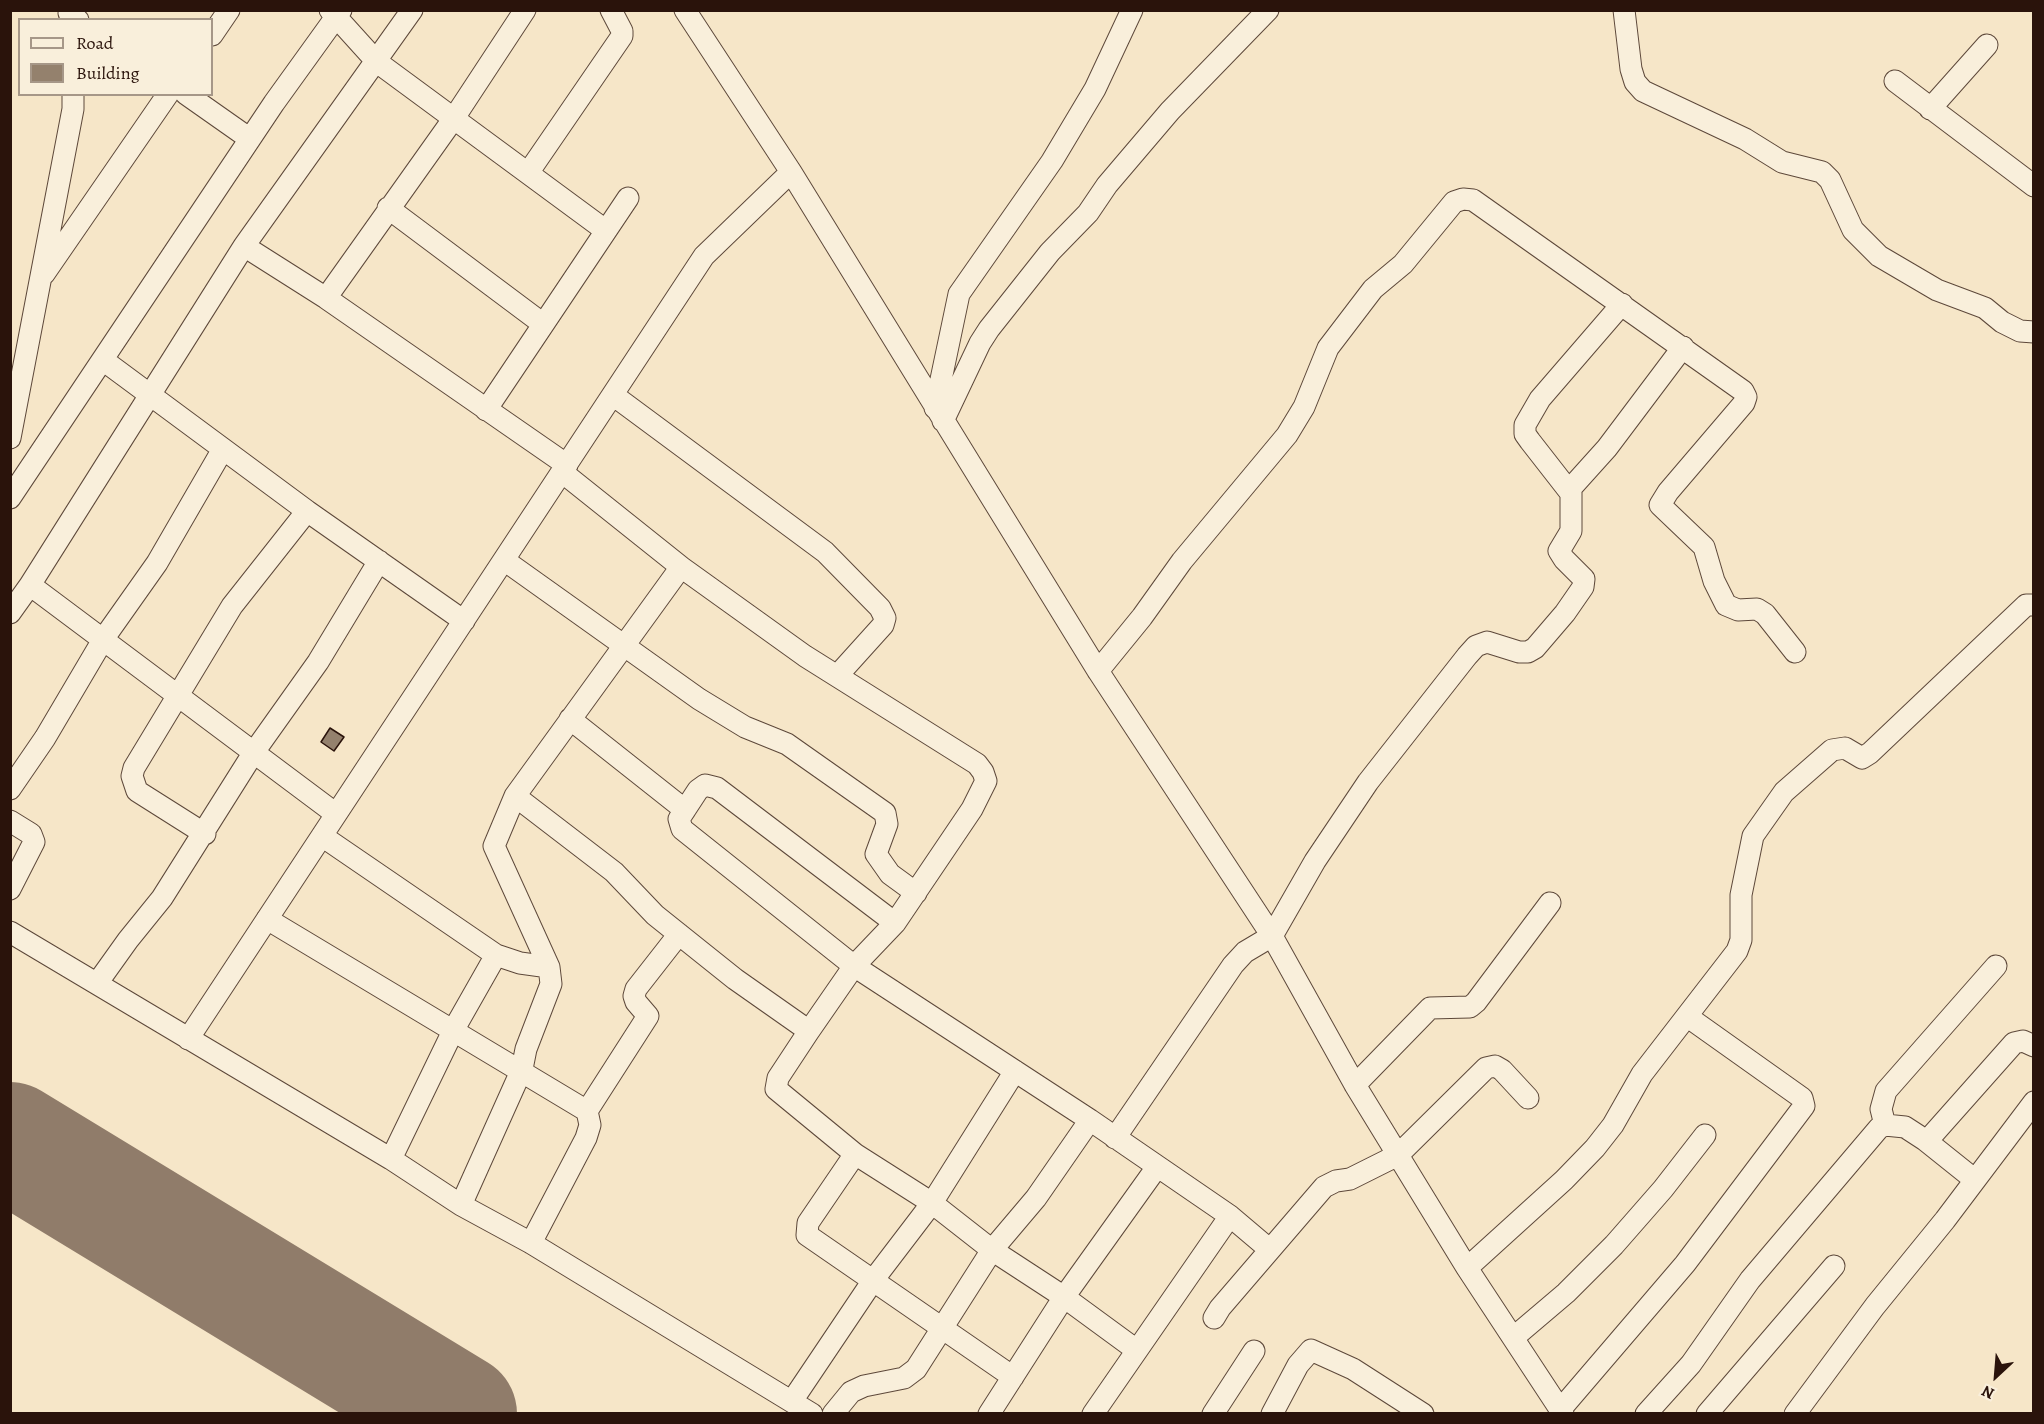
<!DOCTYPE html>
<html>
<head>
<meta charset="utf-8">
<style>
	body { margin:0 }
	#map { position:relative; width:2044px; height:1424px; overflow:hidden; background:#f6e6c8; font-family:Alegreya,serif }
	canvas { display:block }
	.frame { position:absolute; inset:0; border:12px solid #2a130b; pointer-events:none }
	.legend { position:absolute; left:18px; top:18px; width:195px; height:78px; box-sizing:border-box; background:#f9efdb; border:2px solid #a69788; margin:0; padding:8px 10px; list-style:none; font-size:18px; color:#2a130b }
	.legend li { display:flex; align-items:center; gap:12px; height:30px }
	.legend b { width:30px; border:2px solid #a69788 }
	.north { position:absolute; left:1966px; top:1346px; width:60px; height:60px; -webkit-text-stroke:4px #f9efdb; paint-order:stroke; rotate:206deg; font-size:16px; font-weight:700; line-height:24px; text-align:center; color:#2a130b }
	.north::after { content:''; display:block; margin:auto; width:21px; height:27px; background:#2a130b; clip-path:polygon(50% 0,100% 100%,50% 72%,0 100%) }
</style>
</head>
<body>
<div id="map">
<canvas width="2044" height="1424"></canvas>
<div class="frame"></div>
<ul class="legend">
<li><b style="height:8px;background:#f9efdb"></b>Road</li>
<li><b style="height:16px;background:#94816d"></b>Building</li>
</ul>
<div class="north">N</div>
</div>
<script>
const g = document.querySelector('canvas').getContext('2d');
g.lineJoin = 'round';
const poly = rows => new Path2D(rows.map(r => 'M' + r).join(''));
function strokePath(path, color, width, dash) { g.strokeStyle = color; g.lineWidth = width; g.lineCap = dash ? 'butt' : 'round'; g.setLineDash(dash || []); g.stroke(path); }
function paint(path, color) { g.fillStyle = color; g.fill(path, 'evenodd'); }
strokePath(poly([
	[10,1142,457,1414]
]), '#907c6a', 120);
const building = poly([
	[330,728,344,737,334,751,321,742,330,728]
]);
paint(building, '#94816d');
strokePath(building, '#2a130b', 1.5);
const minor = poly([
	[330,10,377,62,605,230],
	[1624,10,1631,69,1635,82,1643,91,1745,139,1782,162,1822,172,1830,180,1853,230,1879,256,1937,290,1985,308,2002,322,2020,331,2034,332],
	[69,13,78,20],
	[212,35,229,10],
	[1895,81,2034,186],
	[186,94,250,139],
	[1930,109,1987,45],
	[791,172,1098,671,1272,936,1355,1085,1467,1268,1563,1414],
	[528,173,622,36,622,31,611,10],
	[388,208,543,324],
	[244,246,412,10],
	[44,274,168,94],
	[326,298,454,118,525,10],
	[103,360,307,511,464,621],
	[613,395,825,552,880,608,885,618,883,625,837,676],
	[935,408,959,294,1052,161,1095,89,1132,10],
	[486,410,628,198],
	[943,421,980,343,989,329,1050,252,1088,213,1107,185,1170,111,1268,10],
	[10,438,73,109,73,94],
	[1569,491,1530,441,1525,434,1525,425,1540,399,1622,304],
	[10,498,274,103,341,10],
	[504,560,699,699,745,727,787,744,885,813,887,824,876,854,890,874,916,893],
	[681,567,805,656,977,764,983,772,986,781,972,809,895,923,854,966,809,1031,778,1078,776,1089,855,1154,932,1203,992,1250,1064,1297,1135,1349],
	[10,613,30,585],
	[1098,671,1142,617,1182,561,1287,435,1304,407,1328,348,1373,289,1403,264,1454,202,1463,199,1473,200,1743,391,1746,397,1744,403,1668,492,1660,505,1704,547,1714,581,1726,605,1738,610,1757,609,1765,614,1795,652],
	[570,719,685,810],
	[10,789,45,738,104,638,157,563,223,449],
	[515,796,614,872,655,915,735,979,809,1031],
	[336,814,30,585,244,246,326,298,567,465],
	[10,821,31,834,34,842,10,889],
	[205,834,137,791,132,776,134,768,232,606,307,511],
	[322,836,496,955,520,963,549,967],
	[267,919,587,1111,590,1125,586,1138,531,1243],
	[895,923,717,788,705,785,698,790,679,819,682,829,854,966,1090,1120,1230,1216,1269,1249],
	[10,932,391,1159,461,1205,531,1243,812,1414],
	[98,982,128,940,162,898,254,752,318,662,379,561],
	[188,1039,704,256,791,172,685,10],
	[1355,1085,1430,1008,1470,1007,1476,1002,1550,903],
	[587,1111,648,1016,636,1002,634,996,636,989,679,934],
	[1885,1125,1881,1109,1886,1091,1996,966],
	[1115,1138,1233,965,1245,952,1272,936,1315,861,1368,782,1467,656,1476,646,1487,642,1519,652,1528,652,1535,648,1565,613,1583,587,1584,579,1564,559,1559,551,1571,531,1571,488,1607,448,1683,347],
	[1927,1141,2014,1043,2023,1041,2034,1046],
	[855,1154,808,1223,807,1235,1013,1377],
	[391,1159,454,1029,496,955],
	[461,1205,522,1069,526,1049,551,984,549,967,494,846,515,796,681,567,562,472],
	[1467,1268,1564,1180,1595,1148,1613,1125,1642,1074,1737,951,1741,940,1741,895,1753,836,1784,792,1832,750,1845,748,1862,758,1870,753,2026,605,2034,605],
	[1214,1318,1220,1308,1324,1187,1336,1181,1350,1179,1398,1155,1486,1068,1495,1066,1502,1070,1528,1098],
	[1513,1338,1566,1293,1614,1245,1663,1189,1705,1135],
	[792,1401,874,1279,932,1203,1015,1071],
	[1560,1410,1685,1264,1804,1106,1802,1098,1688,1017],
	[833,1414,851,1392,864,1386,904,1378,916,1369,992,1250,1036,1198,1090,1120],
	[989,1414,1064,1297,1157,1167],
	[1093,1414,1230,1216],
	[1213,1414,1254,1351],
	[1272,1414,1298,1365,1311,1350,1353,1369,1423,1414],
	[1646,1414,1691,1364,1750,1280,1879,1128,1885,1125,1905,1127,1925,1140,1975,1180],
	[1707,1414,1834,1266],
	[1795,1414,1875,1306,1945,1220,2034,1102]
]);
strokePath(minor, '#5d483a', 23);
strokePath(minor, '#f9efdb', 21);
</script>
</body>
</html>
